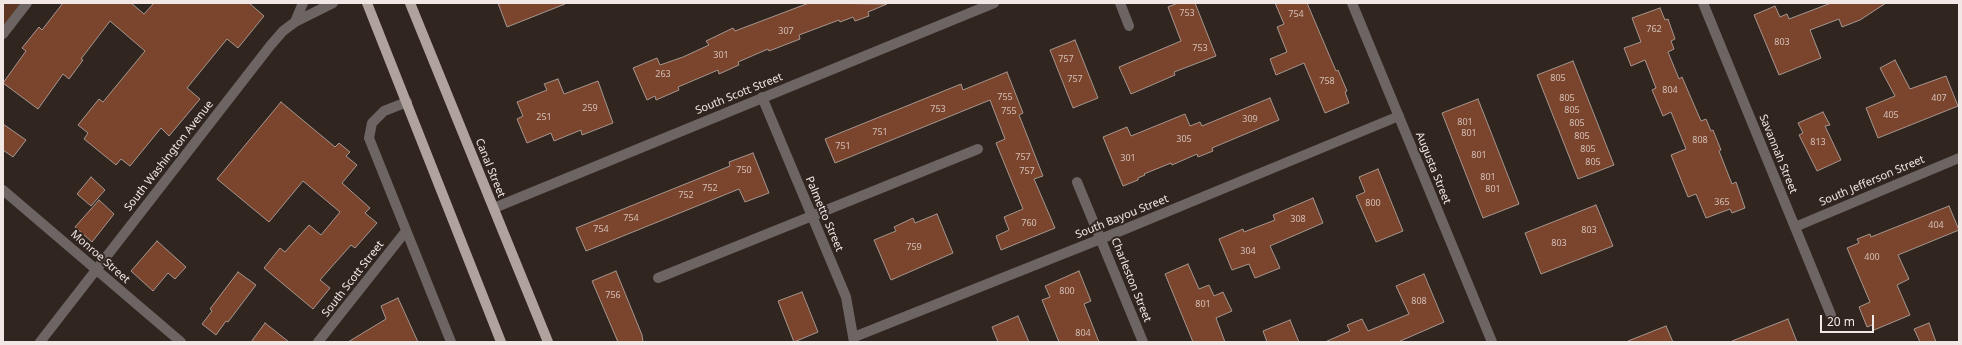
<!DOCTYPE html>
<html>
<head>
<meta charset="utf-8">
<style>
	body { margin:0 }
	#map { position:relative; width:1962px; height:345px; overflow:hidden; background:#312520; font-family:"Noto Sans",sans-serif }
	canvas { display:block }
	.frame { position:absolute; inset:0; border:4px solid #f1e8e5; pointer-events:none }
	.scale { position:absolute; left:1820px; top:315px; width:54px; height:18px; box-sizing:border-box; border:2px solid #f1e8e5; border-top:0; padding-left:5px; font-size:12px; line-height:14px; white-space:nowrap; color:#f1e8e5; -webkit-text-stroke:3px #312520; paint-order:stroke }
</style>
</head>
<body>
<div id="map">
<canvas width="1962" height="345"></canvas>
<div class="frame"></div>
<div class="scale">20 m</div>
</div>
<script>
const g = document.querySelector('canvas').getContext('2d');
g.lineJoin = 'round';
function paint(path, color) { g.fillStyle = color; g.fill(path, 'evenodd'); }
const poly = rows => new Path2D(rows.map(r => 'M' + r).join(''));
function strokePath(path, color, width, dash) { g.strokeStyle = color; g.lineWidth = width; g.lineCap = dash ? 'butt' : 'round'; g.setLineDash(dash || []); g.stroke(path); }
function label(font, color, halo, rows, align = 'center') {
  g.font = font + ' "Noto Sans",sans-serif'; g.lineWidth = 4; g.setLineDash([]); g.textBaseline = 'middle'; g.strokeStyle = halo; g.fillStyle = color; for (const [text, x, y, turn = 0] of rows) {
    g.save(); g.translate(x, y); g.rotate((+turn || 0) * Math.PI / 180); g.textAlign = isNaN(turn) ? turn : align; if (halo) g.strokeText(text, 0, 0); g.fillText(text, 0, 0); g.restore();
  }
}
paint(poly([
	[3,3,27,3,3,34]
]), '#5d3624');
const building = poly([
	[63,3,131,3,144,14,154,3,249,3,264,16,238,48,227,39,187,88,200,99,169,136,161,128,130,166,121,159,116,165,84,139,88,133,78,125,99,99,103,102,145,51,110,21,81,59,83,60,69,79,63,74,38,109,3,83,26,51,22,48,39,27,42,30,63,3],
	[498,3,565,3,565,4,507,27,498,3],
	[809,3,887,4,868,12,869,16,855,21,853,17,840,22,839,20,799,35,800,39,769,51,768,49,738,62,739,65,719,74,718,70,678,87,679,90,656,100,655,96,647,100,633,68,657,58,660,65,683,57,709,45,706,41,733,28,735,31,809,3],
	[1178,3,1195,3,1216,56,1174,72,1175,75,1131,94,1119,67,1181,41,1168,7,1178,3],
	[1275,3,1307,3,1336,71,1338,70,1347,91,1345,92,1349,103,1325,113,1304,63,1276,75,1270,59,1287,52,1277,27,1284,24,1275,3],
	[1831,3,1886,3,1860,20,1842,27,1839,19,1810,30,1821,58,1779,75,1754,15,1775,6,1780,17,1787,14,1789,19,1831,3],
	[1660,8,1665,20,1668,19,1675,39,1671,41,1674,49,1668,52,1679,79,1682,77,1701,121,1706,119,1711,131,1713,130,1721,150,1719,151,1732,184,1736,182,1745,208,1732,213,1730,209,1706,218,1696,194,1688,197,1671,155,1686,149,1671,112,1663,116,1652,90,1656,88,1645,60,1631,66,1624,48,1641,42,1632,18,1660,8],
	[1075,40,1098,98,1073,108,1050,50,1075,40],
	[1895,60,1910,89,1946,76,1958,106,1878,138,1866,108,1895,96,1880,68,1895,60],
	[1573,61,1614,165,1578,179,1537,75,1573,61],
	[1007,72,1023,113,1019,115,1043,176,1034,179,1055,228,1001,250,996,236,1009,230,1004,217,1023,209,996,143,1005,139,990,100,835,163,825,139,961,84,963,90,1007,72],
	[558,79,564,94,598,81,613,123,582,135,581,130,554,141,551,133,527,143,517,119,523,116,517,102,547,90,544,84,558,79],
	[1270,98,1279,120,1212,148,1213,151,1198,157,1197,154,1172,165,1171,163,1144,174,1145,175,1138,178,1138,180,1123,186,1103,137,1127,127,1131,136,1185,114,1190,126,1200,122,1202,126,1270,98],
	[1478,99,1519,204,1483,218,1442,113,1478,99],
	[281,102,335,147,339,143,350,152,346,156,357,165,342,183,370,208,365,213,377,223,355,248,351,245,320,280,330,288,313,309,264,268,280,248,285,252,309,225,321,235,340,212,303,181,269,222,217,179,281,102],
	[1823,112,1830,125,1825,126,1841,160,1817,171,1799,135,1803,133,1798,123,1823,112],
	[3,124,26,140,13,157,3,150,3,124],
	[753,153,769,193,745,202,739,189,586,251,576,228,730,166,729,162,753,153],
	[1378,169,1403,231,1376,242,1356,196,1365,192,1359,177,1378,169],
	[91,177,105,190,91,206,77,194,91,177],
	[1313,198,1323,223,1270,246,1280,268,1255,278,1249,264,1232,270,1219,239,1243,229,1244,232,1275,220,1273,215,1313,198],
	[99,200,114,214,92,242,75,227,99,200],
	[1596,205,1613,246,1541,274,1525,233,1596,205],
	[1949,206,1959,230,1898,255,1909,279,1897,285,1910,315,1874,330,1872,325,1867,327,1859,307,1870,302,1847,248,1859,243,1857,239,1870,234,1871,237,1949,206],
	[937,214,953,253,891,280,874,240,896,231,894,227,913,218,915,223,937,214],
	[157,241,186,267,175,279,168,273,153,291,131,271,157,241],
	[1188,264,1199,289,1209,285,1214,296,1223,292,1232,311,1216,318,1225,342,1193,342,1165,274,1188,264],
	[616,271,642,335,643,342,618,342,592,281,616,271],
	[1079,271,1091,301,1084,304,1099,342,1059,342,1042,300,1050,297,1045,286,1079,271],
	[238,272,256,285,228,322,226,321,216,335,202,324,212,311,210,309,238,272],
	[1424,274,1444,322,1398,342,1325,342,1350,331,1347,325,1362,319,1368,331,1409,314,1396,286,1424,274],
	[802,292,818,332,794,342,778,301,802,292],
	[398,298,418,342,348,342,386,319,381,306,398,298],
	[1018,316,1029,342,998,342,992,327,1018,316],
	[1788,319,1797,342,1732,342,1732,341,1788,319],
	[1290,320,1299,342,1267,342,1263,331,1290,320],
	[265,323,289,342,251,342,265,323],
	[1929,323,1936,342,1920,342,1914,329,1929,323],
	[1666,326,1673,342,1629,342,1628,341,1666,326]
]);
paint(building, '#7b452d');
strokePath(building, '#a59690', 1);
strokePath(poly([
	[1120,3,1129,26],
	[1352,3,1492,342],
	[1703,3,1831,315],
	[295,22,303,3],
	[3,34,27,3],
	[762,97,846,297,854,342],
	[407,102,384,111,372,123,369,138,451,342],
	[1077,182,1143,342],
	[3,190,181,342],
	[494,208,994,3],
	[1795,227,1959,158],
	[658,278,978,149],
	[854,337,1118,232,1399,116],
	[40,342,270,46,283,31,295,22,333,3],
	[318,342,406,231]
]), '#6c6563', 10);
strokePath(poly([
	[367,3,501,342],
	[410,3,548,342]
]), '#b0a29d', 10);
label('9px', '#d4bfb7', null, [
	["753",1187,13],
	["754",1296,14],
	["762",1654,29],
	["307",786,31],
	["803",1782,42],
	["753",1200,48],
	["301",721,55],
	["757",1066,59],
	["263",663,74],
	["805",1558,78],
	["757",1075,79],
	["758",1327,81],
	["804",1670,90],
	["755",1005,97],
	["805",1567,98],
	["407",1939,98],
	["259",590,108],
	["753",938,109],
	["805",1572,110],
	["755",1009,111],
	["405",1891,115],
	["251",544,117],
	["309",1250,119],
	["801",1465,122],
	["805",1577,123],
	["751",880,132],
	["801",1469,133],
	["805",1582,136],
	["305",1184,139],
	["808",1700,140],
	["813",1818,142],
	["751",843,146],
	["805",1588,149],
	["801",1479,155],
	["757",1023,157],
	["301",1128,158],
	["805",1593,162],
	["750",744,170],
	["757",1027,171],
	["801",1488,177],
	["752",710,188],
	["801",1493,189],
	["752",686,195],
	["365",1722,202],
	["800",1373,203],
	["754",631,218],
	["308",1298,219],
	["760",1029,223],
	["404",1936,225],
	["754",601,229],
	["803",1589,230],
	["803",1559,243],
	["759",914,247],
	["304",1248,251],
	["400",1872,257],
	["800",1067,291],
	["756",613,295],
	["808",1419,301],
	["801",1203,304],
	["804",1083,333]
]);
label('11px', '#f1e8e5', '#312520', [
	["South Scott Street",739,94,-22],
	["Savannah Street",1778,154,68],
	["South Washington Avenue",169,156,-52],
	["Canal Street",490,168,68],
	["Augusta Street",1433,168,68],
	["South Jefferson Street",1872,181,-23],
	["Palmetto Street",824,214,67],
	["South Bayou Street",1122,217,-22],
	["Monroe Street",100,257,41],
	["South Scott Street",353,279,-52],
	["Charleston Street",1131,280,68]
]);
</script>
</body>
</html>
